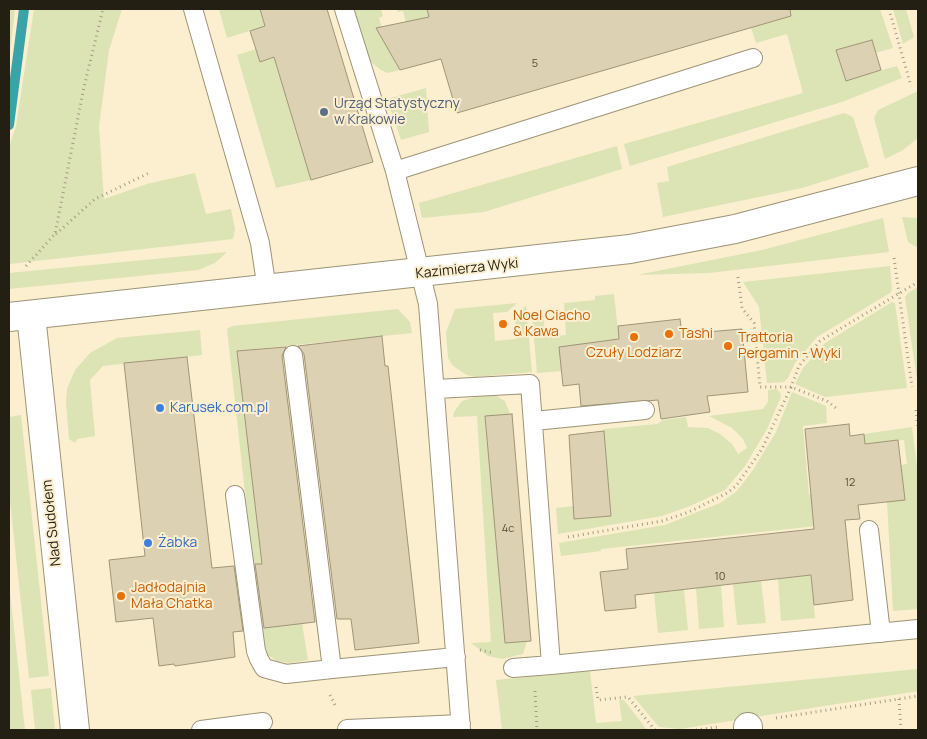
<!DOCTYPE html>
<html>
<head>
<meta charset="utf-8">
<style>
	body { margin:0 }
	#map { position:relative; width:927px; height:739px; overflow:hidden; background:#fbefcf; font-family:Manrope,sans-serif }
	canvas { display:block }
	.frame { position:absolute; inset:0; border:10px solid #231f13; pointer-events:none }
</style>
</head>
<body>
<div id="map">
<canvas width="927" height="739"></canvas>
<div class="frame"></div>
</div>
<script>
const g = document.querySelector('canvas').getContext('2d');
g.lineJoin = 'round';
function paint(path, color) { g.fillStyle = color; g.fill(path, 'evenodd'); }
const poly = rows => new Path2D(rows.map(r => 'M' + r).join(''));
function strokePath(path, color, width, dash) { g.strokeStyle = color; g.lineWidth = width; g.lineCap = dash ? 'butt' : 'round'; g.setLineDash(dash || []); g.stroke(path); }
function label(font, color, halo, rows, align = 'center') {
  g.font = font + ' Manrope,sans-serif'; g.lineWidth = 4; g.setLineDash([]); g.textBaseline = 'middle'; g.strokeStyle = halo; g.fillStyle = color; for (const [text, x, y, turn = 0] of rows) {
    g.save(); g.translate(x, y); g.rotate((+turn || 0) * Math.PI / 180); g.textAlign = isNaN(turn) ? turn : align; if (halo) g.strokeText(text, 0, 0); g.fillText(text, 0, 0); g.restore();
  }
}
paint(poly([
	[9,9,15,9,9,61],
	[34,9,122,9,109,50,99,127,104,199,147,184,195,173,206,214,231,209,235,229,233,239,9,264,9,147,16,126],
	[219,9,260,9,265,26,227,38],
	[353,9,381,9,383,16,379,18,389,51,400,70,388,73,381,70,367,59,353,15],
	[397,9,427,9,441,57,411,44,403,11,398,12],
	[745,9,880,9,893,48,875,53,872,40,837,50,845,80,897,66,902,78,842,102,630,166,624,144,803,93,787,34,756,43],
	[893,9,906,9,914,37,903,44],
	[256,49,260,62,274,57,311,180,276,188,237,55],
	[426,88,429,132,401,140,387,99],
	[918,91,918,138,903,150,885,159,874,118,878,110],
	[844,113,853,117,869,167,802,188,663,217,657,183,669,181,667,167],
	[617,146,622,169,484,212,422,218,419,203],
	[902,217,918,218,918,248,908,242],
	[883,218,889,252,709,273,637,275,762,250],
	[227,252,215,263,198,270,9,289,9,273],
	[890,266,892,290,890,293,817,337,795,363,788,378,784,382,767,383,759,307,743,282],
	[918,287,918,387,905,297,908,293],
	[614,294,619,339,561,354,562,371,537,373,532,316,543,315,546,337,566,335,564,303,595,300,595,296],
	[892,302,895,303,907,388,825,397,795,384,803,368,825,343],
	[517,303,507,312,493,313,495,341,516,339,515,319,526,305,532,372,475,377,467,375,453,366,448,358,446,332,455,309],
	[398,309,410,322,412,333,237,351,269,627,302,623,308,660,290,663,277,661,266,654,262,648,227,329,232,326],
	[200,330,202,355,103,366,90,380,95,436,77,439,75,443,69,439,66,402,67,389,75,370,90,353,117,338],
	[776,389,780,392,781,397,767,429,745,466,725,490,690,506,662,516,558,534,556,508,574,506,575,519,611,516,604,429,657,424,663,420,686,417,688,427,708,428,720,434,732,444,738,454,747,448,743,439,732,428,709,416,763,409,768,402,768,390],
	[792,392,826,406,827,423,803,426,809,495,814,494,817,526,601,549,601,551,561,556,559,543,665,525,720,503,736,492,753,470,776,432],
	[495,395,505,401,510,414,485,417,505,643,527,641,523,654,502,659,488,656,471,643,491,642,477,416,453,417,454,412,462,401,475,397],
	[21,415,49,676,29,678,9,491,9,417],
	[912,427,918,473,918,609,893,611,887,502,905,499,901,465,907,464,904,440,865,444,864,434],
	[811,575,815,618,781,621,778,579],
	[761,581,766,623,737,625,733,584],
	[9,582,25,730,9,730],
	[721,585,724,627,699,629,696,588],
	[684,589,688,630,658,633,654,593],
	[918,669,918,691,680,729,659,727,633,696],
	[590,671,596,723,622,721,619,700,624,700,647,730,502,730,496,680],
	[51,688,55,730,35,730,31,690]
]), '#dce3b5');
strokePath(poly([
	[9,125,24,9]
]), '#3aa3a7', 10);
const building = poly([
	[260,9,327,9,373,162,311,180,274,57,260,62,250,31,265,26,260,9],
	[427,9,790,9,791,16,457,113,441,59,400,70,376,28,429,17,427,9],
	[872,40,881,70,846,81,836,50,872,40],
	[680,319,682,334,742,329,748,392,707,396,710,412,661,419,658,400,581,406,579,384,563,386,559,347,619,339,618,326,680,319],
	[382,336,385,366,388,366,419,643,355,650,351,619,337,619,304,354,298,346,382,336],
	[286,347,282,356,315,622,264,628,255,564,262,564,237,351,286,347],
	[187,357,212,568,234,566,243,631,233,632,235,657,175,666,174,664,159,666,153,618,116,622,109,560,145,556,124,363,187,357],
	[512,414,531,641,505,643,485,416,512,414],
	[849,424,850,436,864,434,865,444,898,440,905,500,858,505,860,519,845,520,853,600,814,605,811,575,635,595,636,608,605,611,600,572,628,569,626,549,814,529,805,429,849,424],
	[604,431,611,516,574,519,569,435,604,431]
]);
paint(building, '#dcd1b2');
strokePath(building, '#9f9577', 1);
const service = poly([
	[193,9,260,243,267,290],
	[344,9,395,171],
	[293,355,332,669,456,657],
	[436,389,530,384,551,665,918,629],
	[534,421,645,410],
	[235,495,256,651,259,659,264,668,286,674,332,669],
	[869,530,881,633],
	[513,668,551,665],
	[347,729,461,724],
	[201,730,263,722],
	[461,730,428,304,395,171,753,58]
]);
const minor = poly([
	[31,315,75,730],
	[748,727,748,730]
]);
const tertiary = poly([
	[9,317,630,249,735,229,918,181]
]);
strokePath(service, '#9e9376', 20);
strokePath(minor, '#9e9376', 30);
strokePath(tertiary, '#9e9376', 30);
strokePath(poly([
	[889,9,911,86],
	[56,234,95,199,149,173],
	[894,258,912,387],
	[26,266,55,234,84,87,103,9],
	[738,277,742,308,754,323,760,387,791,387,799,366,820,341,918,282],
	[916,410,918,429],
	[568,537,662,521,689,512,727,493,736,486,762,449,791,387,827,401,836,408],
	[480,650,493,653],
	[596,687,598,700,628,697,655,730],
	[535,691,537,730],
	[330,695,336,707],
	[899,699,901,730],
	[776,718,918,696],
	[696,730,718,727]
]), '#a49b83', 3, [1, 4]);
strokePath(service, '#fff', 18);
strokePath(minor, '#fff', 28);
strokePath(tertiary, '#fff', 28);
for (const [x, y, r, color] of [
	[324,112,5,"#5c6f8a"],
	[503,324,5,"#e8710a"],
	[669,334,5,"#e8710a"],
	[634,337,5,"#e8710a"],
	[728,346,5,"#e8710a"],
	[160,408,5,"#3f7fe0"],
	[148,543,5,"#3f7fe0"],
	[121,596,5,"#e8710a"]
]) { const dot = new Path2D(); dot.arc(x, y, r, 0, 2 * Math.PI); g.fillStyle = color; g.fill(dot); strokePath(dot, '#fbefcf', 2); }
label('11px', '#514c3b', null, [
	["5",535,64],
	["12",850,483],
	["4c",508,529],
	["10",720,577]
]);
label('14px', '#4e5e75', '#fbefcf', [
	["Urząd Statystyczny",334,104],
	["w Krakowie",334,120]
], 'left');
label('14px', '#231f13', '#fbefcf', [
	["Kazimierza Wyki",467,269,-6],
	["Nad Sudołem",52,523,-96]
]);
label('14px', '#c56008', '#fbefcf', [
	["Noel Ciacho",513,316],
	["& Kawa",513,332],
	["Tashi",679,334],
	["Trattoria",738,338],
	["Pergamin - Wyki",738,354],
	["Czuły Lodziarz",634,353,"center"],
	["Jadłodajnia",131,588],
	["Mała Chatka",131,604]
], 'left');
label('14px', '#366cbe', '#fbefcf', [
	["Karusek.com.pl",170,408],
	["Żabka",158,543]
], 'left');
</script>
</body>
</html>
